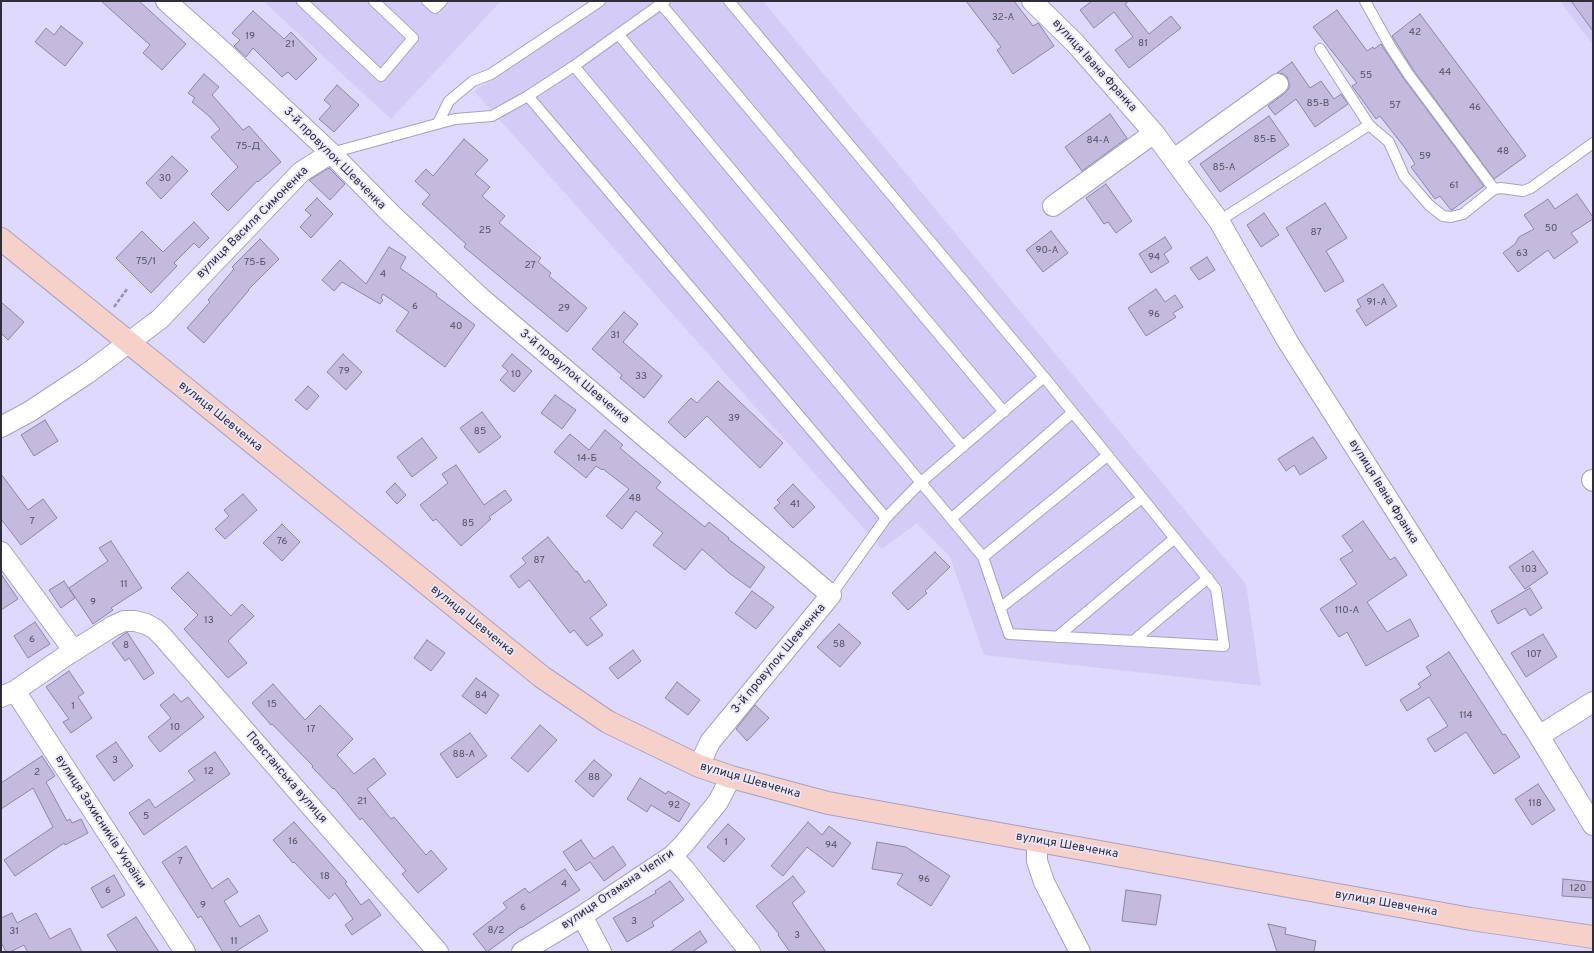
<!DOCTYPE html>
<html>
<head>
<meta charset="utf-8">
<style>
	body { margin:0 }
	#map { position:relative; width:1594px; height:953px; overflow:hidden; background:#dfd9fd; font-family:Overpass,sans-serif }
	canvas { display:block }
	.frame { position:absolute; inset:0; border:2px solid #302d3b; pointer-events:none }
</style>
</head>
<body>
<div id="map">
<canvas width="1594" height="953"></canvas>
<div class="frame"></div>
</div>
<script>
const g = document.querySelector('canvas').getContext('2d');
g.lineJoin = 'round';
function paint(path, color) { g.fillStyle = color; g.fill(path, 'evenodd'); }
const poly = rows => new Path2D(rows.map(r => 'M' + r).join(''));
function strokePath(path, color, width, dash) { g.strokeStyle = color; g.lineWidth = width; g.lineCap = dash ? 'butt' : 'round'; g.setLineDash(dash || []); g.stroke(path); }
function label(font, color, halo, rows, align = 'center') {
  g.font = font + ' Overpass,sans-serif'; g.lineWidth = 3.5; g.setLineDash([]); g.textBaseline = 'middle'; g.strokeStyle = halo; g.fillStyle = color; for (const [text, x, y, turn = 0] of rows) {
    g.save(); g.translate(x, y); g.rotate((+turn || 0) * Math.PI / 180); g.textAlign = isNaN(turn) ? turn : align; if (halo) g.strokeText(text, 0, 0); g.fillText(text, 0, 0); g.restore();
  }
}
paint(poly([
	[263,1,501,1,391,119],
	[607,1,763,1,1246,584,1261,686,984,655,950,557,917,523,882,549,474,91],
	[1560,1,1593,1,1593,45]
]), '#d4ccf7');
const building = poly([
	[101,1,139,1,186,44,162,70,143,53,150,45,101,1],
	[966,1,1014,1,1033,26,1038,23,1039,24,1054,46,1013,74,997,50,1001,47,966,1],
	[1092,1,1129,1,1125,4,1149,34,1171,16,1181,28,1129,68,1115,50,1133,37,1114,12,1094,28,1080,10,1092,1],
	[1571,1,1593,1,1593,31,1571,1],
	[1337,10,1367,51,1373,47,1374,49,1381,44,1404,79,1484,186,1452,210,1451,210,1440,196,1435,199,1411,167,1415,164,1405,148,1380,116,1376,119,1352,86,1357,83,1313,27,1337,10],
	[253,11,284,39,291,32,317,59,296,80,288,72,282,77,253,48,246,57,234,46,240,40,232,33,253,11],
	[1420,14,1526,156,1494,179,1414,71,1392,36,1420,14],
	[61,26,83,43,65,66,35,42,46,28,54,35,61,26],
	[1292,62,1310,88,1321,81,1334,99,1341,94,1348,104,1315,127,1296,99,1275,115,1268,106,1285,93,1289,88,1289,83,1287,77,1283,74,1277,73,1292,62],
	[204,74,219,87,212,95,243,130,249,126,281,162,258,182,257,181,228,211,211,194,238,167,211,137,220,129,209,116,192,102,195,98,188,93,204,74],
	[337,85,359,105,334,132,319,119,331,106,324,100,337,85],
	[1110,114,1127,138,1082,171,1065,147,1110,114],
	[1269,116,1289,145,1220,192,1200,164,1269,116],
	[464,139,488,160,475,174,490,187,482,196,505,216,499,223,541,258,538,262,551,273,549,276,587,308,567,332,464,247,466,244,422,204,430,195,415,181,426,169,433,176,464,139],
	[172,156,188,171,161,199,146,183,172,156],
	[329,168,345,184,330,200,309,180,329,168],
	[1106,184,1132,221,1116,233,1108,222,1104,224,1086,198,1106,184],
	[1577,194,1593,217,1593,219,1571,233,1578,242,1554,259,1548,250,1518,272,1503,253,1515,244,1519,237,1534,229,1524,215,1548,199,1555,209,1577,194],
	[317,198,333,214,311,238,300,227,311,215,305,210,317,198],
	[1325,203,1347,238,1326,251,1344,281,1325,292,1286,228,1325,203],
	[1264,213,1279,235,1261,247,1247,225,1264,213],
	[194,222,209,238,199,248,194,243,174,263,177,266,151,293,116,258,142,231,163,252,194,222],
	[1051,231,1068,253,1043,272,1026,250,1051,231],
	[1165,237,1172,248,1164,254,1169,262,1151,273,1139,254,1165,237],
	[260,239,279,259,248,290,249,290,204,343,187,328,210,302,208,300,234,269,232,267,260,239],
	[389,247,406,257,400,268,437,294,436,296,475,325,445,367,396,331,409,312,383,294,381,298,383,300,380,304,342,282,334,291,322,280,340,260,366,284,389,247],
	[1207,257,1215,270,1199,280,1190,268,1207,257],
	[1383,284,1397,306,1366,326,1356,310,1361,307,1357,300,1383,284],
	[1156,289,1165,302,1175,295,1183,307,1173,313,1176,317,1146,336,1128,308,1156,289],
	[1,302,24,322,8,340,1,333,1,302],
	[624,312,638,324,623,342,662,376,644,398,620,378,622,375,592,349,624,312],
	[343,354,362,372,346,390,327,372,343,354],
	[512,354,532,371,514,392,500,380,508,371,502,366,512,354],
	[718,381,783,443,760,468,707,416,685,438,668,422,691,398,697,403,718,381],
	[308,386,319,396,307,410,295,400,308,386],
	[555,395,576,410,562,429,541,413,555,395],
	[482,412,501,437,479,453,460,428,482,412],
	[45,420,58,441,34,456,21,435,45,420],
	[605,430,623,445,620,448,661,482,656,488,705,527,709,522,729,538,728,539,765,567,750,588,729,573,702,549,685,570,653,545,663,533,636,511,622,529,606,516,629,489,603,469,602,470,596,466,586,478,554,452,570,434,589,450,605,430],
	[1313,437,1327,458,1300,475,1294,465,1286,471,1278,459,1313,437],
	[422,438,437,458,412,477,397,457,422,438],
	[456,465,484,505,505,490,512,500,489,517,491,519,461,546,436,519,433,521,420,505,448,483,442,474,456,465],
	[1,474,28,510,43,499,57,518,21,545,1,519,1,474],
	[395,483,406,495,397,504,386,492,395,483],
	[793,484,815,507,793,528,774,508,780,503,777,500,793,484],
	[243,494,257,510,225,539,215,529,229,516,224,510,243,494],
	[1363,521,1390,560,1395,557,1407,575,1367,602,1387,632,1410,619,1419,636,1366,666,1347,632,1339,637,1320,609,1357,584,1340,559,1353,551,1342,536,1363,521],
	[282,524,300,542,282,561,263,543,282,524],
	[548,537,576,572,577,571,585,583,589,580,607,605,590,618,603,635,587,646,574,630,570,633,529,580,519,588,510,576,526,563,522,558,548,537],
	[111,541,142,588,111,608,113,610,93,624,69,588,108,561,99,548,111,541],
	[1533,551,1548,573,1525,589,1509,567,1533,551],
	[935,552,950,567,925,591,927,593,908,610,892,593,935,552],
	[188,572,231,616,242,604,254,616,228,641,247,663,228,678,184,629,198,615,171,588,188,572],
	[1,574,18,599,1,610,1,574],
	[64,581,75,598,61,608,49,590,64,581],
	[1530,588,1542,608,1530,616,1525,608,1498,624,1491,611,1530,588],
	[752,591,774,607,756,629,735,613,752,591],
	[35,622,50,644,28,658,14,636,35,622],
	[839,624,861,643,840,667,817,647,839,624],
	[127,632,154,673,144,680,129,658,125,661,112,643,127,632],
	[1543,634,1557,657,1526,677,1511,653,1543,634],
	[427,640,445,653,431,671,414,658,427,640],
	[633,650,641,661,618,679,609,668,633,650],
	[1449,652,1503,735,1505,734,1520,757,1494,774,1466,732,1435,752,1427,739,1448,726,1429,697,1407,711,1400,700,1421,687,1418,684,1431,675,1426,667,1449,652],
	[69,671,84,693,78,697,92,718,71,733,63,722,69,719,46,687,69,671],
	[476,678,499,695,486,714,462,696,476,678],
	[677,682,700,700,688,715,665,698,677,682],
	[273,684,305,720,320,705,353,739,337,755,354,774,374,758,386,774,367,789,391,819,394,817,426,855,431,850,447,869,418,893,402,874,406,871,362,818,360,820,334,788,333,789,312,767,313,766,272,724,271,725,252,703,273,684],
	[174,694,181,702,188,697,204,717,160,752,148,737,171,718,160,705,174,694],
	[755,705,769,718,747,741,736,729,755,705],
	[540,725,557,740,528,772,511,758,540,725],
	[470,733,487,756,457,778,440,754,470,733],
	[116,742,133,766,114,781,96,756,116,742],
	[215,752,230,774,144,835,129,813,149,799,155,808,195,780,188,771,215,752],
	[42,756,55,776,46,782,67,821,70,819,72,823,81,819,88,833,65,845,64,843,15,876,4,860,53,827,33,788,1,809,1,783,42,756],
	[594,760,612,775,593,797,575,781,594,760],
	[640,778,666,794,668,791,690,804,679,822,651,805,647,812,627,799,640,778],
	[1538,784,1555,810,1532,825,1515,799,1538,784],
	[294,822,347,882,345,883,361,905,369,899,381,915,352,935,345,925,353,919,335,893,329,899,294,862,293,863,273,840,294,822],
	[808,822,822,835,829,826,851,843,833,867,807,847,783,876,771,866,808,822],
	[728,824,745,839,724,862,707,847,728,824],
	[581,840,594,859,613,846,626,865,604,881,590,862,576,871,563,852,581,840],
	[877,842,906,847,950,876,931,906,897,884,903,874,872,869,877,842],
	[186,846,212,889,228,878,238,892,224,901,240,927,259,915,268,931,235,952,223,952,201,916,198,918,162,862,186,846],
	[565,869,580,890,521,928,521,927,487,952,473,934,507,908,503,903,525,888,529,893,565,869],
	[114,875,125,895,102,908,91,888,114,875],
	[793,876,805,892,792,903,826,952,790,952,778,935,779,934,756,906,793,876],
	[1563,879,1593,882,1593,898,1562,896,1563,879],
	[670,881,684,900,652,922,654,926,627,942,613,918,656,893,655,891,670,881],
	[1126,890,1161,895,1156,925,1122,921,1126,890],
	[12,913,17,923,36,913,50,939,70,928,82,952,25,952,27,951,24,945,10,952,6,952,1,942,1,918,12,913],
	[136,917,159,952,118,952,107,935,136,917],
	[1268,924,1286,928,1285,934,1316,941,1314,952,1277,952,1268,924],
	[700,931,707,942,692,952,670,952,700,931]
]);
paint(building, '#c3badd');
strokePath(building, '#8e85a6', 1);
const service = poly([
	[302,1,381,76,413,38,374,1],
	[427,1,435,8,442,1],
	[729,1,1044,377,920,483,886,518,831,595],
	[1365,1,1390,46,1409,75,1494,189],
	[661,4,1004,412],
	[618,34,963,447],
	[1320,49,1369,125,1389,142,1404,176,1429,205,1443,216,1451,217,1463,214,1494,189,1501,188,1523,191,1531,188,1593,143],
	[574,66,983,557,1009,634,1224,646,1216,589,1044,377],
	[528,96,886,518],
	[438,123,449,101,473,81,491,74,600,1],
	[331,153,455,119,492,116,528,96,574,66,665,1],
	[1219,221,1369,125],
	[952,518,1072,413],
	[983,557,1107,456],
	[1000,608,1142,498],
	[1057,637,1175,538],
	[1133,641,1208,578]
]);
const minor = poly([
	[166,1,220,49,331,153,391,214,481,298,831,595,710,742,699,766],
	[1032,1,1075,43,1154,133,1219,221,1288,342,1539,736,1593,825],
	[1174,159,1278,84],
	[1053,206,1154,133],
	[1,427,29,412,88,373,160,319,301,172,331,153],
	[1592,480,1593,481],
	[1,552,74,651],
	[15,691,185,952],
	[1,697,15,691,64,657,113,626,124,621,135,621,146,624,155,629,163,637,438,952],
	[1539,736,1593,702],
	[1037,840,1037,861,1044,882,1080,952],
	[672,856,685,870,750,952],
	[582,916,601,952],
	[522,952,582,916,672,856,683,845,718,802,731,777]
]);
const secondary = poly([
	[1,239,542,677,608,722,699,766,731,777,828,803,1471,919,1593,937]
]);
strokePath(service, '#a7a1c4', 12);
strokePath(minor, '#a7a1c4', 22);
strokePath(secondary, '#a7a1c4', 24);
strokePath(poly([
	[114,307,127,289]
]), '#9691ac', 2.5, [4, 2]);
strokePath(service, '#fff', 10);
strokePath(minor, '#fff', 20);
strokePath(secondary, '#f6d1ca', 22);
label('10px', '#555064', null, [
	["32-А",1003,18],
	["42",1415,33],
	["19",250,37],
	["81",1143,44],
	["21",290,45],
	["44",1445,73],
	["55",1366,76],
	["85-В",1318,104],
	["57",1395,106],
	["46",1475,108],
	["85-Б",1265,140],
	["84-А",1098,141],
	["75-Д",248,147],
	["48",1503,152],
	["59",1425,157],
	["85-А",1224,168],
	["30",165,179],
	["61",1454,186],
	["50",1551,229],
	["25",485,231],
	["87",1316,233],
	["90-А",1047,251],
	["63",1522,254],
	["94",1154,258],
	["75/1",146,262],
	["75-Б",255,263],
	["27",530,266],
	["4",383,275],
	["91-А",1377,303],
	["6",415,307],
	["29",564,309],
	["96",1154,315],
	["40",456,327],
	["31",615,336],
	["79",344,372],
	["10",516,375],
	["33",641,377],
	["39",734,419],
	["85",480,432],
	["14-Б",587,459],
	["48",635,499],
	["41",795,505],
	["7",32,522],
	["85",468,524],
	["76",282,542],
	["87",539,561],
	["103",1529,570],
	["11",124,585],
	["9",93,603],
	["110-А",1347,611],
	["13",209,621],
	["6",32,640],
	["58",839,645],
	["8",126,646],
	["107",1534,655],
	["84",481,696],
	["15",272,705],
	["1",73,707],
	["114",1466,716],
	["10",175,728],
	["17",311,730],
	["88-А",464,755],
	["3",115,761],
	["12",209,772],
	["2",37,773],
	["88",594,778],
	["21",362,802],
	["118",1535,804],
	["92",674,806],
	["5",146,817],
	["16",293,842],
	["1",726,843],
	["94",831,846],
	["7",180,862],
	["18",325,877],
	["96",924,880],
	["4",564,885],
	["120",1578,889],
	["6",108,891],
	["9",203,906],
	["6",523,908],
	["3",634,922],
	["8/2",496,931],
	["31",14,932],
	["3",797,936],
	["11",234,942]
]);
label('12px', '#302d3b', '#ebe8fe', [
	["вулиця Івана Франка",1094,66,48],
	["3-й провулок Шевченка",334,159,45],
	["вулиця Василя Симоненка",253,223,-45],
	["3-й провулок Шевченка",574,377,40],
	["вулиця Шевченка",220,417,39],
	["вулиця Івана Франка",1383,492,58],
	["вулиця Шевченка",472,621,39],
	["3-й провулок Шевченка",779,659,-50],
	["Повстанська вулиця",286,778,49],
	["вулиця Шевченка",750,781,16],
	["вулиця Захисників України",100,822,57],
	["вулиця Шевченка",1067,846,10],
	["вулиця Отамана Чепіги",618,890,-34],
	["вулиця Шевченка",1386,904,10]
]);
</script>
</body>
</html>
